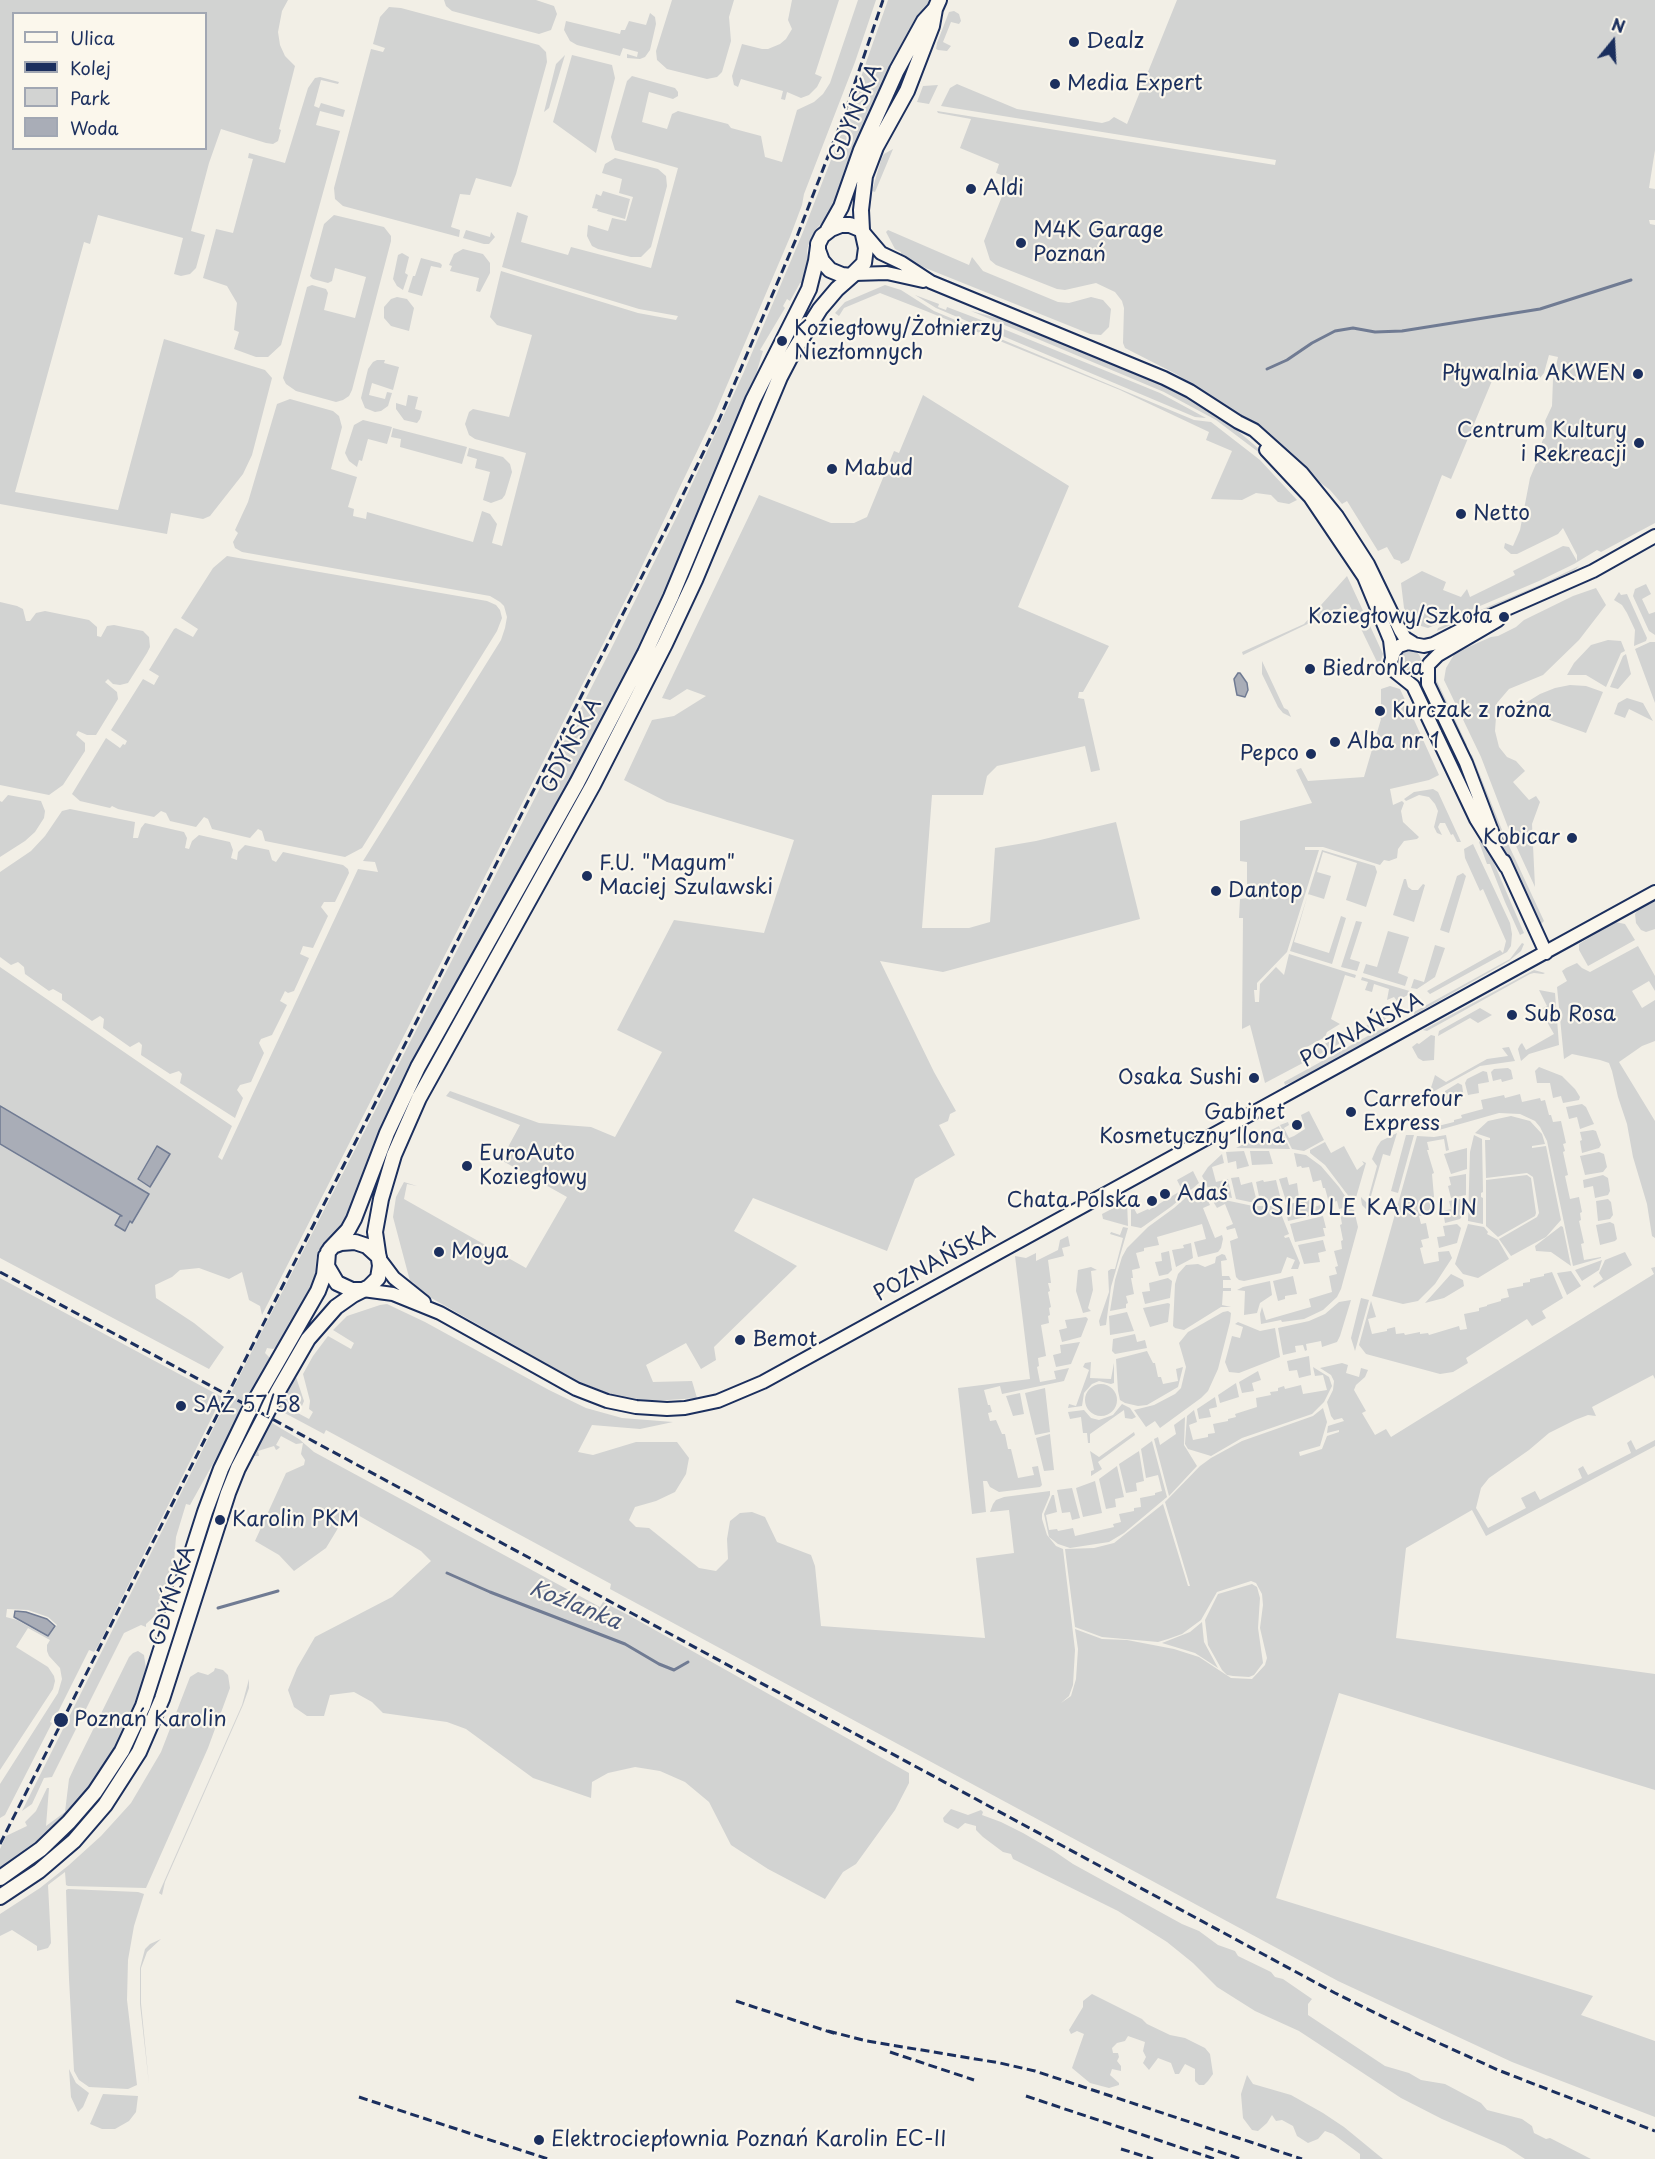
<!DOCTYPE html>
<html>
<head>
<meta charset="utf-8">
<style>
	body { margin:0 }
	#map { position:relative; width:1655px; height:2159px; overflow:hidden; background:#f2efe6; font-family:"Playpen Sans",sans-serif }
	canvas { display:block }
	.legend { position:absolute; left:12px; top:12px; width:195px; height:138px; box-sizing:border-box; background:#fbf7ec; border:2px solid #a1a7b3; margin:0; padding:8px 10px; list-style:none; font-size:18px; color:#1b2f5e }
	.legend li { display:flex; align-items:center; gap:12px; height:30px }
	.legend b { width:30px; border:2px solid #a1a7b3 }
	.north { position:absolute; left:1583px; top:12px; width:60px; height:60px; -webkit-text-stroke:4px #fbf7ec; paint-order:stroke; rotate:18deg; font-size:16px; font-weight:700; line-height:24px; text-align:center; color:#1b2f5e }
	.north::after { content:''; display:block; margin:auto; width:21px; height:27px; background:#1b2f5e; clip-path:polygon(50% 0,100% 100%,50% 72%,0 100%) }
</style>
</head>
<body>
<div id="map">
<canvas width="1655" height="2159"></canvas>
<ul class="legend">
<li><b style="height:8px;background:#fbf7ec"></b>Ulica</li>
<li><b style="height:8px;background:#1b2f5e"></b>Kolej</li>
<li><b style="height:16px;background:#d2d3d2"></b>Park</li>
<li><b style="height:16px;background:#a9adb7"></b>Woda</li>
</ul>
<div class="north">N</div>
</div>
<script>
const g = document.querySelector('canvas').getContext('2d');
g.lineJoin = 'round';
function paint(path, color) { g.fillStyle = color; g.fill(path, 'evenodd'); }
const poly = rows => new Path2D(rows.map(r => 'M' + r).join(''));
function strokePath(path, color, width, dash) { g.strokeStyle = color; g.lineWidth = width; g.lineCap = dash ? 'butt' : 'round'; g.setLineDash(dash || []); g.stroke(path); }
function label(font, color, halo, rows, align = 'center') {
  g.font = font + ' "Playpen Sans",sans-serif'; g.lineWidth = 4.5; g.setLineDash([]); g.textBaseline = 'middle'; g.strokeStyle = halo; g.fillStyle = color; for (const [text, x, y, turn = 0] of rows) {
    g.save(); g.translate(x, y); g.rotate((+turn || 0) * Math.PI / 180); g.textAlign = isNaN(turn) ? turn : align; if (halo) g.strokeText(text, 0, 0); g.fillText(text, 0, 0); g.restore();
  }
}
paint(poly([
	[0,0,288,0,282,11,278,32,280,45,285,56,295,66,279,129,281,130,278,141,273,144,266,143,221,129,209,163,191,231,205,235,196,268,190,274,181,276,174,274,183,238,98,215,90,244,84,242,15,492,118,510,164,339,265,370,272,378,252,455,243,474,210,516,203,519,171,513,167,534,0,504],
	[14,14,206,14,206,148,14,148],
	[444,0,536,0,554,6,557,14,551,30,539,34,452,11,446,6],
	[672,0,734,0,729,17,731,41,722,72,717,77,707,79,667,69,657,60,656,51],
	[792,0,839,0,815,74,822,77,817,87,809,95,801,98,787,92,785,100,781,99,783,91,741,79,738,87,734,85,732,76,742,44,762,49,768,49,780,44,786,39,792,29,788,20],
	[858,0,876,0,855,62,804,194,802,205,790,237,713,418,632,587,262,1315,260,1306,249,1300,242,1272,229,1279,199,1268,180,1270,172,1277,155,1285,156,1298,194,1323,224,1347,209,1369,0,1258,0,1144,132,1222,149,1194,0,1106,0,967,232,1126,218,1157,222,1160,358,869,378,872,375,862,363,861,501,640,505,628,507,617,504,606,500,602,490,596,242,552,235,548,233,542,238,533,235,530,248,502,277,404,290,399,333,411,339,416,342,427,331,469,357,477,348,507,354,509,353,516,366,519,367,512,473,542,482,511,490,514,497,524,492,543,502,546,526,453,475,439,469,435,465,424,469,412,473,409,509,417,532,335,497,325,490,317,501,271,638,313,676,320,678,316,639,309,502,267,517,212,528,216,521,242,568,255,571,247,651,268,678,168,615,150,611,137,627,81,632,76,675,88,678,92,678,96,673,99,649,92,642,122,667,129,672,114,678,111,728,124,731,128,761,136,765,157,782,162,797,110,814,102,823,94,830,83],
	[888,0,931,0,885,84,833,211,816,229,810,240,807,250,808,265,803,283,800,283,790,301,787,299,783,306,785,308,760,350,763,351,756,374,672,580,648,632,568,787,454,988,399,1092,351,1212,341,1229,326,1240,320,1249,316,1258,315,1281,306,1301,279,1345,273,1349,267,1348,265,1353,269,1357,269,1363,190,1505,186,1504,176,1537,174,1562,157,1614,146,1624,146,1627,141,1625,124,1633,52,1777,44,1778,32,1804,22,1811,253,1349,610,651,678,514,743,374,803,232,841,134],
	[1177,0,1655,0,1655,150,1649,188,1655,189,1655,220,1649,220,1650,224,1655,225,1655,523,1601,552,1597,550,1574,564,1539,581,1428,628,1421,626,1412,621,1404,608,1401,583,1422,571,1446,582,1443,590,1461,597,1467,589,1470,597,1515,575,1513,571,1563,546,1569,547,1577,561,1577,555,1563,528,1558,534,1517,554,1511,554,1504,548,1505,543,1513,546,1520,530,1530,478,1541,452,1542,442,1547,429,1545,421,1552,406,1553,379,1558,357,1549,355,1544,373,1540,378,1535,379,1511,375,1508,381,1494,376,1451,479,1442,475,1409,560,1401,564,1400,561,1394,559,1387,547,1378,551,1347,501,1342,504,1330,490,1305,471,1277,443,1242,416,1176,374,1125,348,1123,343,1124,308,1122,301,1115,292,1096,283,1065,290,1057,289,996,265,990,260,984,241,1007,184,1002,182,1004,176,996,173,999,164,960,148,971,119,938,113,937,111,1275,165,1276,160,941,106,950,88,957,84,1017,109,1102,123,1109,121,1114,117,1127,124],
	[389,7,401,8,539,45,546,52,547,62,516,174,511,187,476,178,470,195,460,194,451,227,460,230,459,237,343,206,335,199,334,188,371,49,383,52,385,48,373,44,380,17],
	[954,11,959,14,961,21,959,24,951,22,943,42,951,46,947,51,938,50,936,49,937,43,949,12],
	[650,13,655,17,656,24,650,50,645,57,640,59,627,58,627,54,637,57,638,52,623,48,620,56,577,45,570,41,564,30,566,21,620,34,621,30,625,30,629,21,646,25],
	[565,55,549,108,544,112,556,64],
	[572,55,612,65,615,78,596,153,553,122],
	[320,77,339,82,338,84,321,80,314,106,319,108,321,103,345,110,343,117,320,111,316,125,340,131,281,345,268,357,256,357,234,349,239,332,234,330,237,303,227,286,203,278,216,229,233,233,253,159,248,158,249,153,285,163,308,88,315,78],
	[938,85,929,104,917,102,923,86],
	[893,149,875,192,872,191,881,160,884,154],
	[615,158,658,169,666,176,667,186,651,247,641,257,631,257,598,249,592,246,587,236,588,225,608,231,612,218,626,221,633,197,619,193,622,179,602,173,605,164],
	[603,191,630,199,625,219,597,211,598,209,592,208,596,194,601,196],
	[334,215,384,227,391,236,391,241,352,390,349,396,343,400,336,402,296,391,286,384,283,378,307,287,312,285,326,289,328,293,324,310,355,318,366,277,335,268,332,281,328,283,313,279,310,276,324,224],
	[466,230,490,237,491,232,495,237,489,244,484,244,463,238],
	[888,230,969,265,972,257,983,271,1058,302,1069,303,1091,297,1103,300,1111,309,1109,327,1101,335,1090,334,918,265,901,256,901,252,895,249,886,232],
	[463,249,483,254,490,263,490,273,480,292,476,291,479,278,450,271,452,266,449,265,454,254],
	[402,253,409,257,405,273,408,275,403,290,397,286,393,279,398,255],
	[421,258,440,263,442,265,441,268,431,266,422,296,408,292,413,276,415,276],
	[885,285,901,290,934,311,1194,420,1211,422,1260,460,1297,500,1289,504,1278,502,1271,495,1256,493,1242,500,1211,499,1232,451,1206,440,1209,432,1120,390,926,311,880,293,844,308,839,316,835,313,845,302],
	[915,295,939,304,938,307,946,310,947,307,989,323,1160,393,1206,418,1195,417,936,308],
	[397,297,407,299,414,308,409,331,391,326,384,318,384,307,391,299],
	[971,311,1005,320,1144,376,1190,399,1232,426,1259,449,1282,470,1305,497,1302,498,1279,472,1257,451,1216,420,1164,392],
	[377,360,385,360,384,363,399,367,393,390,372,383,369,395,385,399,387,392,392,393,388,406,381,411,375,412,365,408,361,398,368,369,373,362],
	[408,395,418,397,415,409,422,411,420,419,417,423,404,420,396,409,396,403,406,406],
	[923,395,1069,486,1018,607,1109,646,1083,692,1079,692,1078,698,1084,699,1100,770,1091,772,1085,746,997,766,987,776,983,795,932,795,922,928,969,928,990,922,995,848,1036,841,1116,822,1140,919,943,972,880,961,934,1072,956,1111,950,1114,948,1121,939,1125,955,1155,915,1179,887,1251,753,1198,734,1231,797,1266,714,1347,716,1360,701,1369,686,1343,646,1365,653,1382,692,1381,697,1398,653,1401,615,1396,577,1381,412,1287,414,1283,410,1281,393,1217,396,1197,404,1182,417,1186,407,1184,404,1199,526,1268,567,1197,501,1160,520,1125,446,1096,450,1091,539,1123,591,1127,615,1137,662,1052,617,1030,674,920,764,933,794,840,667,802,624,780,652,720,674,716,706,696,687,689,670,700,662,698,759,495,831,523,854,523,867,517,894,451,899,453],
	[363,420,392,427,387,444,368,439,362,461,359,460,357,467,349,461,345,453,354,425],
	[393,428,467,447,462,464,400,447,401,439,391,437],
	[469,448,503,457,510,464,512,472,505,495,502,499,491,503,483,500,490,472,475,468,477,459,467,456],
	[227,556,487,601,496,605,500,610,502,618,497,631,362,848,345,857,265,841,262,831,258,829,250,838,212,829,208,819,204,817,196,827,170,821,166,813,161,811,154,817,118,809,112,806,110,808,80,801,72,794,106,738,120,748,123,744,125,745,127,741,111,730,143,679,154,685,159,676,149,670,174,629,176,628,193,637,198,629,181,618,213,568],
	[1579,566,1575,570,1437,631,1438,628,1544,583],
	[1347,576,1383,654,1379,666,1349,604,1243,655,1242,652,1304,624],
	[1646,584,1651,594,1642,599,1649,614,1655,612,1655,635,1649,631,1633,596,1635,589],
	[1596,588,1606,605,1579,640,1543,675,1509,689,1497,703,1495,731,1499,747,1507,757,1516,761,1525,771,1513,782,1529,800,1536,796,1540,802,1532,824,1535,887,1511,835,1481,757,1444,680,1446,668,1455,653,1491,637,1498,636,1516,627,1524,620,1573,596],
	[1619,592,1621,595,1627,594,1647,638,1646,641,1634,646,1635,630,1627,613,1622,605,1614,600],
	[0,602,17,606,23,609,26,621,30,621,36,613,45,611,89,620,97,627,97,636,101,637,107,626,114,625,143,631,149,637,150,647,147,653,128,683,120,685,113,684,108,679,105,682,117,692,118,699,96,735,87,735,78,731,76,735,85,743,85,751,63,785,49,795,0,785],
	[1608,640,1621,641,1625,651,1621,653,1606,687,1586,675,1567,675,1574,663,1591,645],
	[1650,642,1655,642,1655,703,1635,649],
	'1399 661a11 11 0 1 1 22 0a11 11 0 1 1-22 0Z',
	[1626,654,1631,674,1618,689,1610,687,1623,656],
	[1262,661,1284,708,1288,710,1291,717,1283,713,1278,707,1262,674],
	[1435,665,1437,681,1467,745,1464,749,1432,682,1432,670],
	[1570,685,1586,686,1603,692,1586,733,1550,720,1530,706,1508,720,1519,707,1540,694,1555,688],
	[1390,686,1400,689,1439,775,1429,780,1390,789,1393,805,1402,801,1404,803,1401,811,1403,822,1419,837,1417,839,1404,841,1398,849,1397,858,1389,861,1384,860,1380,865,1323,847,1305,847,1305,850,1319,850,1287,952,1257,983,1257,990,1254,990,1255,1002,1259,1002,1260,984,1276,967,1284,975,1289,954,1356,975,1355,978,1345,975,1331,1019,1340,1024,1327,1032,1325,1037,1305,1048,1308,1053,1345,1033,1347,1036,1379,1019,1376,1012,1377,1010,1381,1011,1386,1019,1265,1083,1250,1025,1242,1029,1243,918,1239,918,1240,899,1247,898,1247,862,1240,861,1240,821,1312,803,1296,770,1301,768,1308,781,1364,777,1381,719,1377,712,1381,704,1381,689],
	[1627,698,1643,703,1653,721,1629,709,1625,718,1614,714,1618,703],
	[1470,754,1472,755,1504,835,1544,921,1541,924,1496,834,1466,756],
	[1433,789,1438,792,1461,842,1457,842,1453,834,1451,835,1445,823,1440,823,1438,827,1442,835,1437,833,1434,827,1438,811,1435,804,1429,797,1419,795,1406,801,1404,799,1414,792],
	[8,795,41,801,45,811,44,818,35,832,25,841,0,857,0,801,2,802],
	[70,809,135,822,133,838,138,838,141,828,145,823,184,832,187,838,185,848,189,849,192,841,199,835,230,842,233,850,231,858,237,860,238,852,245,845,269,850,272,860,276,862,283,852,343,865,348,869,349,873,335,902,324,902,321,907,328,916,313,948,303,946,300,954,309,958,294,991,288,993,285,991,280,1001,287,1005,272,1035,261,1039,259,1043,264,1053,251,1082,240,1085,237,1090,243,1098,235,1118,180,1083,182,1074,179,1071,170,1074,141,1055,142,1045,139,1042,130,1047,103,1028,104,1019,100,1016,92,1021,62,1000,62,994,53,989,49,991,25,974,24,967,18,962,11,965,0,957,0,872,31,851,45,836,62,811],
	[1480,841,1490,854,1524,933,1520,935,1505,902,1490,864,1487,864,1479,842],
	[1473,844,1510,923,1512,934,1511,946,1507,952,1430,994,1427,991,1500,950,1503,953,1506,941,1483,889,1480,891,1465,858,1464,849],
	[1322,850,1375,866,1377,872,1366,907,1346,900,1357,863,1323,852,1317,872,1331,876,1324,899,1308,894,1294,942,1329,953,1341,916,1346,918,1332,964,1290,951],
	[1463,873,1466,876,1449,933,1440,930,1457,876],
	[1404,879,1406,879,1408,887,1412,890,1418,890,1423,884,1425,885,1414,922,1393,915],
	[1655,899,1655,929,1646,932,1641,930,1636,923,1635,914,1641,906],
	[1356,921,1362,922,1350,959,1360,962,1357,971,1341,967],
	[1615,922,1625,924,1635,940,1588,966,1579,950,1579,944],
	[1388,931,1409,937,1398,973,1408,977,1405,986,1363,973,1366,964,1377,967],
	[1522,943,1524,944,1521,951,1509,961,1414,1015,1414,1012,1510,959],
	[1435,945,1445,948,1435,977,1417,989,1411,988,1414,979,1424,982],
	[1638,946,1655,976,1655,991,1649,981,1632,991,1642,1008,1655,1000,1655,1041,1642,1046,1619,1062,1655,1121,1655,1238,1652,1236,1647,1204,1633,1157,1627,1124,1618,1097,1612,1071,1609,1063,1600,1060,1572,1054,1564,1059,1557,987,1567,981,1562,971,1566,968,1577,963,1582,968,1590,972],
	[1534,970,1545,973,1543,974,1534,973,1530,974,1427,1031,1423,1030],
	[1362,977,1413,992,1397,1001,1394,997,1387,1000,1389,989,1374,984,1372,992,1365,990,1368,982,1361,980],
	[1539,990,1555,993,1559,1045,1529,1054,1521,1061,1518,1049,1520,1045,1522,1043,1526,1050,1554,1034,1546,1020,1553,1016,1548,1007,1540,1010,1547,1006],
	[1480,1008,1492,1015,1478,1023,1470,1018,1438,1036,1439,1031],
	[1389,1027,1386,1033,1302,1078,1285,1085,1284,1082,1377,1031],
	[1431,1035,1435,1036,1434,1060,1423,1061,1418,1058,1412,1047,1417,1043,1419,1044],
	[1509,1047,1515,1061,1480,1066,1429,1094,1435,1075,1446,1082,1487,1059,1508,1056,1502,1048],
	[1539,1067,1562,1076,1575,1089,1580,1097,1579,1100,1563,1103,1561,1096,1553,1098,1550,1083,1537,1083,1535,1071],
	[1508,1068,1511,1070,1513,1079,1502,1082,1501,1079,1493,1081,1491,1072,1494,1069],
	[1483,1071,1487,1072,1489,1082,1478,1084,1479,1093,1468,1095,1465,1083,1467,1079],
	[1458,1083,1462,1085,1464,1098,1445,1105,1445,1091],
	[1520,1094,1522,1102,1540,1098,1541,1101,1545,1100,1549,1115,1551,1115,1553,1122,1561,1121,1566,1143,1563,1144,1565,1151,1563,1152,1568,1175,1565,1176,1570,1199,1579,1197,1582,1212,1580,1213,1581,1220,1579,1221,1584,1243,1581,1244,1584,1260,1601,1257,1601,1258,1573,1266,1547,1141,1540,1127,1535,1121,1520,1114,1499,1113,1439,1130,1438,1126,1454,1122,1454,1120,1462,1118,1461,1115,1483,1109,1481,1100,1504,1095,1505,1098],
	[1582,1104,1586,1107,1594,1124,1580,1129,1577,1117,1569,1119,1566,1107],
	[1309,1111,1324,1140,1304,1151,1292,1149,1280,1125,1288,1122,1289,1125,1284,1128,1289,1138,1294,1136,1305,1129,1301,1115],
	[1511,1116,1530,1121,1542,1134,1545,1144,1532,1146,1532,1148,1546,1146,1561,1220,1546,1237,1511,1256,1499,1239,1537,1217,1539,1213,1533,1177,1527,1173,1486,1178,1485,1140,1490,1140,1490,1138,1475,1133,1488,1121],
	[1279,1126,1290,1149,1236,1148],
	[1593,1130,1596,1131,1601,1145,1599,1148,1582,1153,1580,1141,1582,1140,1580,1132],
	[1397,1133,1390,1156,1383,1154,1367,1210,1362,1205,1361,1199,1361,1197,1367,1203,1377,1166,1372,1159,1377,1147,1381,1141],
	[1406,1135,1414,1135,1398,1193,1391,1191],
	[1446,1135,1449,1150,1446,1151,1444,1139,1427,1142,1429,1150,1427,1150,1434,1173,1432,1174,1434,1197,1432,1198,1435,1213,1419,1216,1421,1224,1426,1223,1429,1238,1421,1240,1423,1247,1420,1248,1424,1264,1439,1261,1438,1252,1449,1251,1452,1258,1435,1284,1418,1301,1403,1304,1372,1296,1417,1136,1434,1137],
	[1474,1135,1482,1139,1483,1192,1481,1193,1481,1197,1483,1198,1483,1224,1468,1221,1470,1152],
	[1325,1142,1331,1153,1344,1146,1357,1170,1364,1164,1362,1161,1366,1163,1355,1201,1353,1202,1325,1165,1310,1153,1310,1150],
	[1467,1148,1467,1169,1451,1174,1444,1154],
	[1244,1151,1249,1166,1237,1169,1236,1161,1228,1163,1226,1152],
	[1250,1151,1269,1151,1273,1164,1252,1165],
	[1599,1152,1604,1154,1607,1167,1603,1172,1585,1175,1580,1156],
	[1294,1153,1306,1155,1321,1166,1339,1187,1351,1205,1350,1206,1339,1209,1337,1201,1329,1203,1325,1188,1323,1188,1321,1180,1313,1182,1309,1167,1302,1168,1301,1166,1297,1167],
	[1222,1154,1224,1163,1212,1167,1216,1182,1228,1179,1232,1198,1211,1194,1202,1176,1208,1167],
	[1193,1171,1199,1183,1172,1206,1144,1226,1141,1228,1131,1226,1131,1203,1137,1214,1148,1209,1149,1210,1182,1190,1177,1180],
	[1466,1174,1466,1195,1451,1198,1448,1186,1451,1185,1449,1177],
	[1527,1175,1531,1178,1536,1213,1535,1216,1498,1237,1486,1226,1486,1180],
	[1603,1175,1608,1178,1610,1191,1608,1195,1595,1198,1593,1186,1584,1188,1583,1180],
	[1239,1177,1241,1185,1252,1182,1257,1202,1255,1203,1236,1199,1231,1178],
	[1287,1177,1289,1185,1297,1183,1299,1198,1286,1201,1279,1179],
	[1263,1180,1264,1182,1276,1180,1281,1200,1279,1202,1263,1203,1260,1201,1256,1182],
	[1200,1185,1210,1205,1203,1208,1215,1238,1222,1235,1223,1239,1221,1248,1218,1252,1198,1257,1194,1242,1206,1239,1202,1224,1157,1237,1159,1245,1144,1248,1144,1251,1136,1253,1140,1268,1132,1270,1133,1278,1131,1278,1134,1294,1126,1296,1128,1303,1126,1304,1126,1308,1110,1311,1115,1280,1122,1257,1127,1248,1148,1227,1174,1208],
	[1465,1198,1462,1216,1460,1219,1445,1223,1443,1211,1451,1209,1449,1201],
	[1220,1199,1253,1206,1278,1206,1289,1234,1284,1236,1285,1238,1289,1237,1300,1263,1298,1269,1291,1269,1295,1260,1287,1257,1281,1273,1244,1281,1239,1280,1236,1277,1230,1241,1238,1238,1235,1228,1227,1230,1226,1227,1233,1224,1225,1204,1217,1208,1214,1203,1216,1200],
	[1311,1199,1313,1207,1321,1205,1322,1213,1288,1221,1285,1205],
	[1608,1199,1611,1202,1613,1215,1610,1219,1598,1221,1596,1201],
	[1127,1201,1128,1226,1103,1219,1102,1214],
	[1351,1209,1354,1210,1358,1227,1341,1289,1337,1297,1323,1310,1304,1319,1282,1322,1281,1320,1261,1324,1260,1314,1262,1307,1266,1320,1311,1307,1309,1299,1332,1292,1329,1276,1337,1274,1335,1267,1338,1266,1334,1251,1342,1249,1341,1241,1343,1240,1340,1225,1342,1224,1340,1213],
	[1323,1216,1326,1228,1323,1228,1325,1236,1295,1242,1290,1224],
	[1610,1222,1614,1224,1617,1239,1615,1241,1600,1245,1596,1225],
	[1457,1224,1461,1228,1457,1243,1439,1248,1437,1237,1445,1236,1443,1226],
	[1468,1224,1484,1227,1488,1232,1487,1234,1498,1240,1509,1259,1478,1278,1463,1274,1455,1264],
	[1561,1226,1563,1227,1571,1266,1551,1252,1536,1251,1535,1246],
	[1123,1227,1128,1228,1111,1287,1106,1325,1100,1326,1099,1321,1109,1292,1108,1271,1111,1269,1115,1269,1123,1238,1110,1234,1111,1232,1120,1235],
	[1068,1236,1070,1246,1062,1248,1064,1256,1048,1260,1051,1283,1048,1283,1050,1291,1048,1292,1051,1307,1049,1308,1050,1315,1048,1316,1049,1323,1041,1325,1046,1356,1038,1358,1039,1366,1037,1367,1040,1382,1056,1379,1054,1371,1069,1368,1064,1381,1002,1394,1000,1386,984,1390,988,1405,990,1405,992,1412,988,1413,990,1421,996,1420,1002,1434,1005,1434,1008,1449,1011,1449,1018,1478,1034,1475,1032,1467,1038,1466,1042,1485,1040,1487,999,1492,990,1487,987,1481,983,1481,986,1512,972,1514,958,1388,1030,1379,1015,1256,1026,1258,1036,1253,1036,1261,1058,1250,1060,1240],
	[1323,1240,1326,1251,1318,1253,1320,1262,1304,1264,1298,1245],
	[1191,1243,1193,1258,1176,1267,1172,1250,1184,1248,1183,1245],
	[1169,1251,1172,1270,1168,1274,1159,1276,1155,1262,1162,1261,1161,1253],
	[1625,1252,1632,1265,1594,1288,1593,1286,1603,1279,1599,1273,1605,1260],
	[1222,1254,1225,1255,1227,1260,1221,1261,1222,1276,1229,1276,1231,1280,1223,1280,1223,1288,1231,1288,1231,1291,1223,1291,1222,1305,1231,1307,1221,1307,1184,1330,1175,1328,1173,1326,1175,1284,1178,1274,1186,1265,1198,1264,1205,1267,1215,1263,1216,1257],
	[1602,1260,1599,1270,1582,1281,1575,1270],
	[1091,1267,1097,1270,1091,1271,1093,1290,1088,1308,1091,1311,1083,1313,1076,1291,1078,1270],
	[1655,1267,1655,1379,1653,1375,1592,1407,1596,1416,1588,1415,1575,1420,1549,1433,1529,1450,1489,1478,1481,1488,1476,1508,1488,1528,1526,1508,1521,1498,1535,1491,1540,1500,1582,1478,1578,1469,1583,1466,1588,1475,1631,1453,1627,1443,1631,1440,1636,1450,1655,1440,1655,1446,1486,1536,1472,1510,1406,1548,1396,1638,1655,1674,1655,1790,1339,1693,1276,1898,1593,1996,1581,2015,1655,2041,1655,2117,1512,2062,1338,1981,610,1589,611,1584,326,1430,324,1434,279,1410,272,1423,299,1439,314,1452,600,1607,603,1602,630,1616,909,1773,909,1783,895,1810,856,1864,843,1872,825,1899,768,1869,731,1845,709,1802,685,1782,660,1771,635,1767,608,1773,592,1782,591,1798,533,1778,466,1729,447,1722,383,1713,372,1702,354,1692,330,1695,324,1716,307,1716,294,1707,288,1690,297,1668,315,1637,392,1597,431,1561,421,1551,349,1510,326,1548,294,1571,279,1555,255,1541,286,1473,304,1465,305,1460,301,1454,303,1443,296,1444,281,1436,276,1445,280,1447,278,1449,276,1450,274,1446,258,1451,259,1456,254,1456,266,1430,295,1374,304,1401,302,1406,298,1404,294,1411,309,1419,313,1412,309,1409,310,1401,303,1374,313,1356,328,1336,351,1349,354,1343,333,1330,347,1316,380,1305,387,1304,425,1322,549,1390,586,1408,622,1418,673,1422,640,1429,592,1425,578,1452,593,1455,636,1442,677,1442,689,1458,686,1474,675,1492,656,1501,635,1507,629,1520,636,1527,649,1528,699,1568,716,1571,728,1559,727,1539,730,1521,740,1513,752,1512,765,1517,777,1542,811,1555,815,1566,821,1626,985,1638,976,1558,1014,1553,1009,1510,990,1512,993,1504,996,1500,1004,1497,1050,1491,1050,1495,1042,1514,1042,1519,1047,1535,1056,1546,1063,1549,1075,1650,1073,1685,1069,1696,1061,1703,1071,1696,1076,1679,1078,1649,1075,1629,1102,1639,1127,1640,1174,1649,1199,1657,1231,1678,1252,1679,1265,1665,1267,1658,1260,1628,1263,1605,1262,1594,1256,1583,1251,1581,1217,1592,1201,1620,1182,1634,1168,1639,1158,1642,1102,1637,1075,1627,1065,1549,1094,1548,1114,1543,1163,1504,1188,1586,1190,1586,1165,1502,1200,1466,1211,1458,1242,1441,1313,1416,1323,1408,1327,1422,1320,1446,1299,1452,1300,1456,1322,1449,1327,1436,1339,1432,1339,1430,1327,1433,1328,1426,1344,1421,1342,1418,1334,1420,1331,1416,1327,1402,1333,1390,1334,1381,1331,1375,1320,1368,1342,1363,1348,1365,1346,1373,1359,1377,1361,1368,1368,1370,1365,1377,1356,1385,1354,1390,1366,1411,1362,1413,1375,1435,1386,1429,1391,1437,1654,1274,1651,1268],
	[1571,1271,1581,1286,1567,1295,1557,1273],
	[1552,1272,1563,1298,1542,1311,1546,1318,1532,1326,1527,1319,1466,1358,1468,1363,1453,1372,1440,1374,1366,1354,1359,1345,1371,1301,1376,1317,1368,1319,1372,1334,1387,1331,1387,1329,1395,1327,1396,1334,1404,1333,1405,1335,1420,1332,1420,1334,1428,1333,1429,1335,1459,1326,1460,1330,1467,1329,1464,1314,1479,1311,1479,1308,1487,1306,1487,1305,1501,1301,1501,1299,1509,1297,1507,1289,1523,1286,1523,1283,1530,1282,1530,1279,1544,1276,1544,1274],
	[1451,1274,1463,1280,1464,1286,1444,1298,1425,1303],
	[1293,1276,1297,1294,1285,1296,1285,1299,1278,1301,1273,1281],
	[0,1278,222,1397,98,1646,94,1652,89,1650,56,1716,53,1715,50,1722,52,1723,5,1815,0,1818,0,1784,58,1693,62,1679,60,1668,49,1656,47,1651,47,1645,50,1640,28,1628,16,1647,48,1667,54,1676,55,1681,53,1689,0,1770],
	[7,1609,28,1610,48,1617,57,1625,48,1637,17,1620,6,1617],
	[1168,1278,1172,1281,1170,1298,1145,1304,1142,1292,1150,1291,1149,1283],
	[1270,1281,1272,1295,1260,1303,1257,1313,1244,1315,1245,1291,1237,1290,1243,1287],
	[1361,1298,1369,1300,1355,1351,1351,1338],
	[1351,1300,1340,1336,1337,1342,1322,1347,1321,1341,1306,1344,1307,1350,1305,1351,1303,1345,1295,1346,1296,1352,1283,1355,1278,1328,1309,1321,1325,1314,1339,1302],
	[1168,1303,1170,1304,1168,1322,1150,1327,1143,1308],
	[1228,1311,1231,1313,1230,1322,1218,1369,1208,1391,1201,1398,1160,1428,1155,1421,1146,1427,1134,1410,1154,1405,1175,1394,1181,1388,1186,1367,1179,1343,1188,1332,1223,1312],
	[1127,1312,1134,1331,1110,1335,1109,1316],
	[1086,1317,1088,1319,1081,1337,1062,1342,1059,1330,1067,1328,1065,1320],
	[1238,1322,1260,1331,1275,1328,1280,1357,1239,1373,1229,1372,1225,1362,1232,1336,1240,1338,1243,1327,1235,1324],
	[1135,1334,1137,1342,1145,1340,1147,1348,1115,1354,1112,1351,1113,1339],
	[1080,1342,1071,1364,1056,1367,1053,1355,1061,1353,1060,1345],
	[1147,1351,1153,1363,1155,1363,1158,1377,1161,1377,1163,1384,1178,1381,1176,1369,1183,1367,1178,1387,1147,1405,1138,1406,1125,1403,1120,1400,1118,1391,1116,1359],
	[1309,1356,1311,1375,1299,1378,1297,1370,1289,1371,1287,1361],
	[1091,1362,1090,1378,1111,1379,1114,1363,1114,1383,1111,1384,1099,1381,1092,1384,1084,1393,1082,1406,1068,1408,1069,1404,1076,1406,1089,1370,1083,1367,1085,1363],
	[1313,1367,1329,1377,1332,1386,1324,1402,1312,1414,1242,1438,1211,1456,1188,1449,1185,1444,1187,1416,1194,1410,1197,1422,1189,1425,1193,1440,1208,1437,1208,1434,1215,1433,1213,1424,1228,1421,1228,1419,1236,1417,1235,1414,1257,1407,1256,1398,1271,1395,1270,1392,1278,1391,1278,1388,1284,1386,1285,1389,1301,1385,1303,1394,1327,1390,1323,1375,1315,1376],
	[1258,1371,1261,1380,1252,1383,1254,1391,1242,1393,1239,1382],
	[1236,1383,1239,1397,1220,1403,1218,1395],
	'1085 1400a16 16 0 1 1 32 0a16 16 0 1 1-32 0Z',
	[1045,1388,1050,1432,1035,1435,1025,1393],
	[1020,1393,1024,1414,1013,1416,1006,1396],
	[1215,1397,1217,1407,1209,1409,1211,1417,1199,1419,1197,1409],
	[1122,1404,1130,1408,1136,1417,1132,1419,1125,1418,1124,1410,1090,1434,1090,1443,1088,1443,1087,1433,1083,1433,1081,1417,1070,1419,1068,1412,1084,1410,1091,1418,1099,1420,1113,1415],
	[1185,1417,1184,1445,1197,1466,1169,1496,1154,1439,1158,1437,1160,1445,1176,1434,1174,1425],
	[1134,1432,1135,1435,1098,1462,1102,1469,1091,1476,1091,1471,1094,1470,1090,1451,1099,1457],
	[1050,1434,1054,1470,1044,1471,1036,1438],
	[1152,1441,1167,1497,1124,1533,1109,1542,1070,1548,1058,1544,1049,1537,1044,1514,1052,1495,1054,1495,1057,1512,1046,1515,1049,1530,1057,1529,1058,1531,1073,1528,1075,1536,1114,1527,1113,1524,1121,1522,1119,1514,1134,1511,1134,1508,1141,1507,1140,1498,1155,1495,1155,1493,1162,1491,1158,1475,1146,1478,1141,1449],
	[1139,1451,1144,1481,1136,1483,1137,1491,1126,1493,1119,1464],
	[1117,1466,1124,1497,1115,1499,1116,1507,1106,1509,1099,1479],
	[1095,1481,1102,1513,1083,1517,1076,1488],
	[1072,1488,1080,1518,1072,1520,1070,1512,1062,1513,1057,1490],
	[1252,1584,1257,1587,1260,1598,1258,1628,1263,1663,1254,1675,1249,1677,1233,1676,1227,1675,1222,1670,1208,1645,1205,1620,1218,1594],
	[1202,1622,1204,1642,1218,1668,1195,1653,1162,1643,1190,1632],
	[138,1651,144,1655,146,1669,143,1681,126,1727,110,1757,90,1786,67,1814,40,1840,0,1870,0,1849,6,1836,27,1826,25,1822,36,1811,47,1788,49,1788,46,1826,65,1812,69,1779,75,1766,129,1657,133,1653],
	[215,1668,223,1670,228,1675,230,1688,208,1748,146,1888,68,1886,66,1885,65,1872,48,1885,51,1943,48,1948,37,1951,37,1946,12,1930,0,1936,0,1914,40,1888,69,1865,101,1836,131,1803,161,1752,190,1677,198,1672,208,1675,214,1671],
	[249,1679,249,1688,243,1705,165,1882,162,1895,159,1893,242,1705],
	[951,1809,968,1815,981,1810,983,1812,982,1815,1001,1822,1023,1833,1054,1851,1073,1864,1182,1924,1199,1931,1218,1945,1235,1951,1238,1956,1271,1972,1275,1977,1283,1979,1312,1999,1308,2004,1308,2015,1385,2066,1409,2073,1421,2080,1445,2084,1481,2103,1487,2110,1522,2119,1532,2126,1534,2133,1546,2139,1550,2138,1591,2159,1525,2159,1505,2146,1442,2119,1401,2098,1299,2031,1255,2011,1217,1987,1193,1963,1167,1942,1118,1911,1013,1859,1011,1854,1003,1852,983,1837,976,1830,976,1826,965,1823,958,1829,944,1822,943,1818],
	[68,1889,138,1892,144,1894,134,1926,128,1960,127,2000,137,2085,128,2089,89,2087,79,2080,74,2071,69,1979,66,1890],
	[161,1939,147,1952,141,1968,141,2003,149,2084,140,2004,140,1968,145,1949,150,1944],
	[1092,1994,1142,2019,1147,2024,1170,2035,1185,2038,1205,2048,1210,2054,1213,2074,1208,2081,1204,2085,1199,2085,1195,2081,1195,2069,1185,2064,1179,2074,1175,2074,1171,2063,1158,2058,1149,2070,1143,2063,1146,2057,1143,2051,1145,2042,1128,2036,1125,2041,1117,2043,1112,2048,1113,2053,1118,2053,1119,2057,1117,2061,1121,2066,1121,2071,1112,2069,1110,2075,1119,2083,1119,2085,1109,2088,1090,2083,1072,2068,1084,2034,1077,2031,1071,2034,1069,2030,1083,2007,1083,2001],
	[69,2069,76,2083,89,2093,83,2107,78,2112,71,2097],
	[1247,2075,1253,2084,1291,2095,1323,2113,1344,2127,1383,2159,1360,2159,1360,2154,1333,2134,1325,2131,1318,2139,1308,2143,1297,2136,1293,2126,1282,2120,1276,2121,1272,2115,1267,2123,1258,2131,1252,2130,1243,2118,1241,2094],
	[103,2094,138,2096,136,2112,129,2121,115,2129,102,2129,90,2124]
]), '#d2d3d2');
const water = poly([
	[1238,673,1240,673,1247,683,1248,690,1245,697,1237,695,1236,690,1234,679,1238,673],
	[0,1106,149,1194,132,1223,130,1221,125,1231,115,1225,120,1216,122,1216,0,1144,0,1106],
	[157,1146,170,1154,150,1187,138,1179,157,1146],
	[15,1611,26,1612,47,1619,55,1626,48,1636,14,1617,15,1611]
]);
paint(water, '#a9adb7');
strokePath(water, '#707b93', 1.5);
strokePath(poly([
	[1267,369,1287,360,1312,343,1335,331,1353,328,1375,332,1402,331,1540,309,1631,280],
	[447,1573,490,1592,625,1644,659,1664,674,1670,688,1662],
	[218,1608,278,1591]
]), '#707b93', 3);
const tertiary = poly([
	[864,233,881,253,902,263,931,282,1164,378,1190,391,1238,422,1254,430,1302,473,1337,516,1368,564,1400,630,1405,638,1413,643],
	[854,274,887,273,923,281],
	[1266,450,1310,497,1364,577,1390,640,1392,657],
	[1429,664,1438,655,1498,620],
	[1428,668,1428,684,1466,763,1496,842],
	[1504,861,1546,953],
	[1506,867,1476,819,1413,686,1393,670,1391,662,1394,652,1399,646,1408,643,1424,646,1433,644,1470,625,1593,571,1655,536],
	[379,1258,394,1278,424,1302],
	[363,1290,393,1294,440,1313,576,1389,607,1401,636,1407,667,1409,685,1408,718,1401,763,1382,1655,892]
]);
const secondary = poly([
	[828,230,841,207,861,150,897,70,924,21,935,9],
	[862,230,850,225,841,225,831,229,822,236,818,244,818,250,822,261,830,270,842,275,851,276,864,263,866,248,862,230,861,210,865,176,876,147,907,91,932,26,935,9,939,0],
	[330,1249,348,1230,354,1219,387,1133,418,1067,577,783,645,653,671,597,753,400,809,289,816,261,818,246],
	[363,1290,352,1290,337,1283,327,1266,328,1252,333,1246,341,1243,355,1242,367,1246,379,1257],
	[0,1878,41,1849,69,1822,95,1792,122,1751,143,1706,205,1512,221,1469,248,1413,318,1291,324,1275,326,1256],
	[0,1897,39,1871,74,1841,105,1805,139,1752,162,1699,228,1493,238,1468,278,1391,308,1339,336,1307,353,1295,369,1287,378,1278,380,1266,375,1232,381,1199,394,1155,419,1098,593,785,665,644,695,580,780,377,792,354,820,309,837,289,854,274]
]);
strokePath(tertiary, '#1b2f5e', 16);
strokePath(secondary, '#1b2f5e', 18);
strokePath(tertiary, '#fbf7ec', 12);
strokePath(secondary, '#fbf7ec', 14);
strokePath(poly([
	[0,1272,1335,1993,1410,2030,1498,2070,1655,2131],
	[0,1844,677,507,719,420,796,239,844,115,883,0],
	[736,2001,836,2034],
	[828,2031,867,2041,1000,2063,1035,2071,1302,2159],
	[890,2052,974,2080],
	[1026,2096,1215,2159],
	[359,2097,548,2159],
	[1205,2147,1241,2159],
	[1121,2149,1153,2159]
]), '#1b2f5e', 3, [9, 4.5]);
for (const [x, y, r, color] of [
	[1074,42,6,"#1b2f5e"],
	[1055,84,6,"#1b2f5e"],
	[971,189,6,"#1b2f5e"],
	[1021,243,6,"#1b2f5e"],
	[782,341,6,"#1b2f5e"],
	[1638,374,6,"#1b2f5e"],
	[1639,443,6,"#1b2f5e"],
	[832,469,6,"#1b2f5e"],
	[1461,514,6,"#1b2f5e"],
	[1504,617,6,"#1b2f5e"],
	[1310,669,6,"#1b2f5e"],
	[1380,711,6,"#1b2f5e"],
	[1335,742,6,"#1b2f5e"],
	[1311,754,6,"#1b2f5e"],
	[1572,838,6,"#1b2f5e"],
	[587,876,6,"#1b2f5e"],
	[1216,891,6,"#1b2f5e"],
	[1512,1015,6,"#1b2f5e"],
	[1254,1078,6,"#1b2f5e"],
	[1351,1112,6,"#1b2f5e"],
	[1297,1125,6,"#1b2f5e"],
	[467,1166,6,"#1b2f5e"],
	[1165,1194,6,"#1b2f5e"],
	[1152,1201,6,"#1b2f5e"],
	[439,1252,6,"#1b2f5e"],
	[740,1340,6,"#1b2f5e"],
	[181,1406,6,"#1b2f5e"],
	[220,1520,6,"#1b2f5e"],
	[61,1720,8,"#1b2f5e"],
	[539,2140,6,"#1b2f5e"]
]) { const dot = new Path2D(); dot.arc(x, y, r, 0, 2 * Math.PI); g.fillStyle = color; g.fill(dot); strokePath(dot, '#fbf7ec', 2); }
label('21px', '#1b2f5e', '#fbf7ec', [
	["Dealz",1086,42],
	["Media Expert",1067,84],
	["Aldi",983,189],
	["M4K Garage",1033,231],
	["Poznań",1033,255],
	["Koziegłowy/Żołnierzy",794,329],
	["Niezłomnych",794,353],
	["Pływalnia AKWEN",1626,374,"right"],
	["Centrum Kultury",1627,431,"right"],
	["i Rekreacji",1627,455,"right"],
	["Mabud",844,469],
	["Netto",1473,514],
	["Koziegłowy/Szkoła",1492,617,"right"],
	["Biedronka",1322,669],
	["Kurczak z rożna",1392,711],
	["Alba nr 1",1347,742],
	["Pepco",1299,754,"right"],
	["Kobicar",1560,838,"right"],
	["F.U. \"Magum\"",599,864],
	["Maciej Szulawski",599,888],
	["Dantop",1228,891],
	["Sub Rosa",1524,1015],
	["Osaka Sushi",1242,1078,"right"],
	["Carrefour",1363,1100],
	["Express",1363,1124],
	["Gabinet",1285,1113,"right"],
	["Kosmetyczny Ilona",1285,1137,"right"],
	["EuroAuto",479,1154],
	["Koziegłowy",479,1178],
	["Adaś",1177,1194],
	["Chata Polska",1140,1201,"right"],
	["Moya",451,1252],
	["Bemot",752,1340],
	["SAZ 57/58",193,1406],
	["Karolin PKM",232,1520],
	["Poznań Karolin",74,1720],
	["Elektrociepłownia Poznań Karolin EC-II",551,2140]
], 'left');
label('21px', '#1b2f5e', '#fbf7ec', [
	["GDYŃSKA",856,113,-67],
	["GDYŃSKA",572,746,-62],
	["POZNAŃSKA",1362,1031,-28],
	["POZNAŃSKA",935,1264,-29],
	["GDYŃSKA",173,1596,-72]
]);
g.letterSpacing = '1.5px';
label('22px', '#1b2f5e', '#fbf7ec', [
	["OSIEDLE KAROLIN",1365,1209]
]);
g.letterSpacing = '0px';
label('italic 22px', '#465579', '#fbf7ec', [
	["Koźlanka",575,1606,22]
]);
</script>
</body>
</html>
